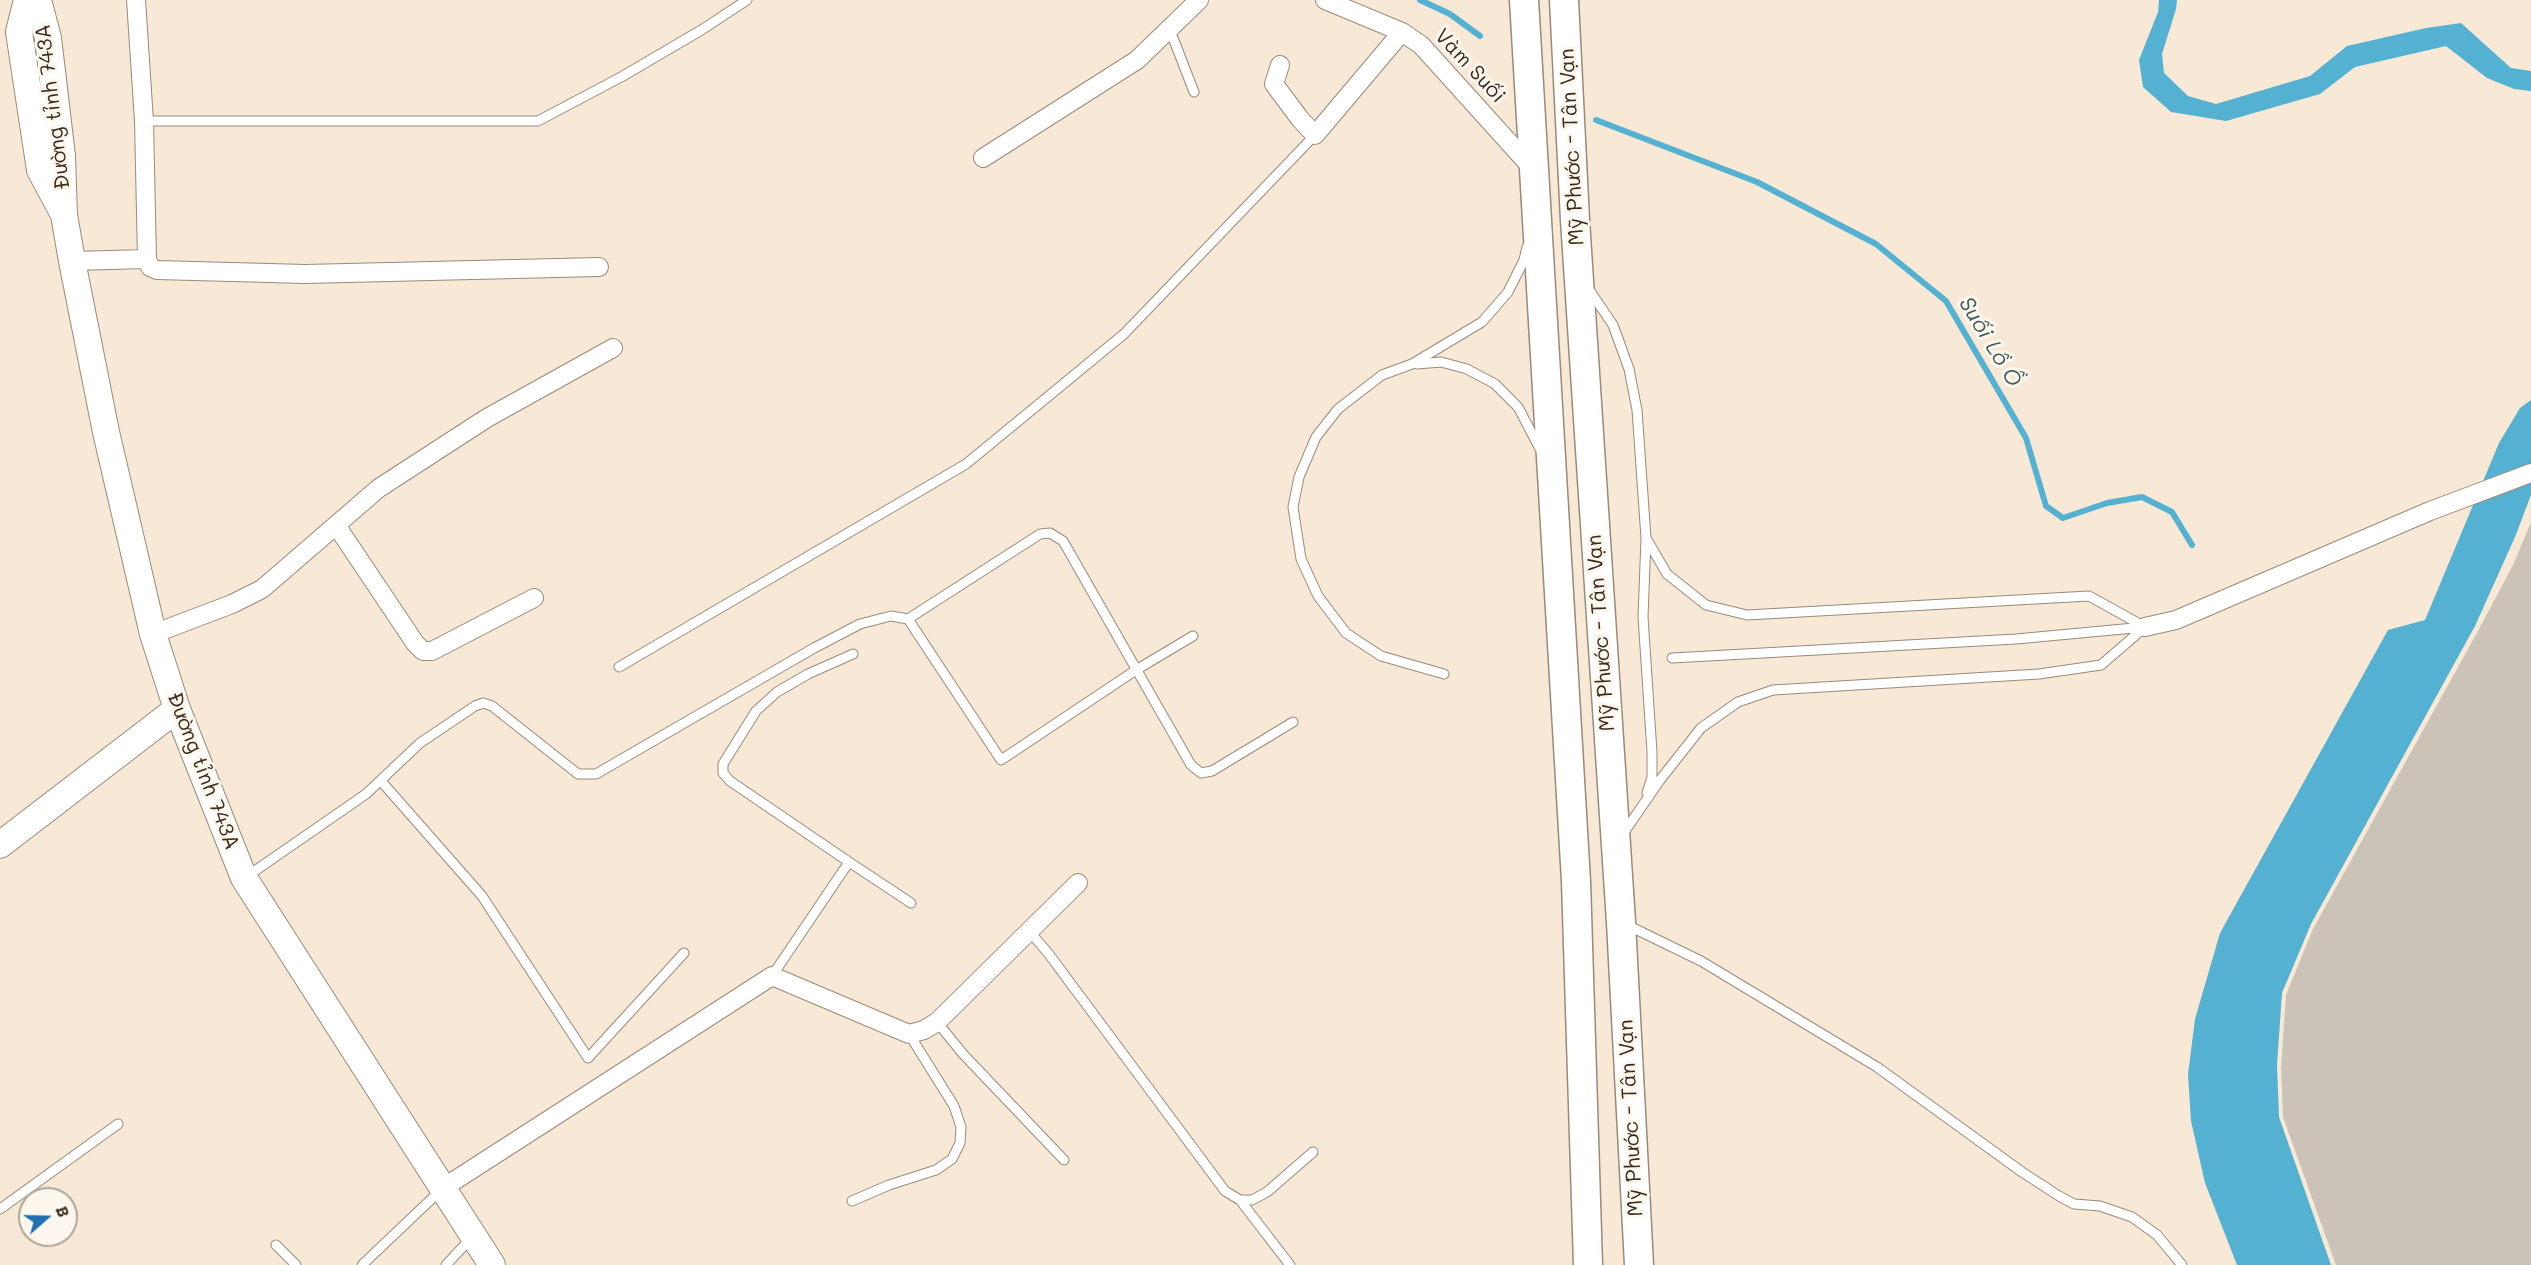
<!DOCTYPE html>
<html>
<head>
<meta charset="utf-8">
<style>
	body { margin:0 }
	#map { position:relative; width:2531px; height:1265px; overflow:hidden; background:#f7e9d5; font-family:Mali,sans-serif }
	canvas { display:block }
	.north { position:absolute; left:18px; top:1187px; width:60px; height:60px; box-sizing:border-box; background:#fbf7ec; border:2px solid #aea59a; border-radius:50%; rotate:70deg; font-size:16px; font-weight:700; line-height:24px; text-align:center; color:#3b2a1e }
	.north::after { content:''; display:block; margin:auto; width:21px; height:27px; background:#1f6fb2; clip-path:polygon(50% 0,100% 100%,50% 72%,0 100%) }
</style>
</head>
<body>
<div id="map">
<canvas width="2531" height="1265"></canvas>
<div class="north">B</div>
</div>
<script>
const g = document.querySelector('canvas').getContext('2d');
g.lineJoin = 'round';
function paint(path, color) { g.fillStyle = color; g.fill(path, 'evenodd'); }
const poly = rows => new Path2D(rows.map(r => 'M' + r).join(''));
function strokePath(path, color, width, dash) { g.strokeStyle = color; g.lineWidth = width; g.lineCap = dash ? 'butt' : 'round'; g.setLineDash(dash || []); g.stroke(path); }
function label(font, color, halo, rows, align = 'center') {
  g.font = font + ' Mali,sans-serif'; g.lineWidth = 6; g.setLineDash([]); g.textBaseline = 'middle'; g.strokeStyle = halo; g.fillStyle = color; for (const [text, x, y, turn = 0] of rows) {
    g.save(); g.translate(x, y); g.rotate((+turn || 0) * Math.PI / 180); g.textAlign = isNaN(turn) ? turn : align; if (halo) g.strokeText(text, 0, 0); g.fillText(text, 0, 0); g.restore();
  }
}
paint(poly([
	[2531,522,2531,1265,2336,1265,2283,1117,2281,1068,2286,995,2313,929,2478,631,2513,565]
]), '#cbc2b8');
paint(poly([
	[2159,0,2177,0,2176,9,2162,54,2164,73,2188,96,2216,104,2310,76,2347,46,2426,28,2461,23,2511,68,2531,71,2531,91,2514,89,2487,78,2446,46,2355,67,2320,94,2226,121,2171,112,2143,87,2139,60,2158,12],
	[2531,400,2531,495,2515,537,2475,626,2311,924,2282,993,2277,1065,2279,1117,2331,1265,2237,1265,2205,1183,2191,1121,2188,1074,2195,1019,2220,933,2388,630,2425,620,2499,443,2520,408]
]), '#54b1d2');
strokePath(poly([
	[1420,0,1450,14,1480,36],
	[1596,120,1757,182,1876,244,1946,301,2026,438,2046,506,2063,518,2107,503,2142,497,2172,512,2192,545]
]), '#54b1d2', 6);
const lane = poly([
	[1170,30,1194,92],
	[144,121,538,121,623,76,703,29,747,0],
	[1588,288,1613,325,1629,369,1637,410,1646,538,1667,574,1706,605,1747,615,2089,596,2145,627],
	[1417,364,1441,362,1467,369,1495,384,1518,407,1540,449],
	[1646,538,1643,617,1652,752,1652,777,1647,793],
	[908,619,1040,534,1050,533,1063,541,1191,765,1201,773,1212,771,1293,722],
	[1672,658,2016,639,2145,627],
	[619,667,966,464,1124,334,1315,135],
	[1444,674,1381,656,1346,633,1318,596,1301,559,1293,507,1299,477,1316,437,1338,409,1382,375,1412,364,1482,322,1508,292,1524,260,1527,247],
	[381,781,482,896,588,1058,684,953],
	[1623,834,1660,780,1701,728,1738,702,1773,690,2039,674,2101,665,2145,627],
	[849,862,911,903],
	[246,877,366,794,420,743,475,706,483,703,492,706,578,774,596,774,814,648,860,624,891,616,908,619,1001,760,1136,670,1193,636],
	[1625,924,1701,961,1877,1067,2022,1172,2059,1196,2074,1204,2100,1206,2132,1217,2157,1235,2182,1265],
	[1030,932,1048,953,1225,1191,1240,1200,1252,1200,1267,1192,1313,1152],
	[772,976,849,862,730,781,723,773,723,764,756,711,777,692,808,674,853,654],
	[937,1022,963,1054,1064,1160],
	[1240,1200,1290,1265],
	[852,1201,889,1185,936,1170,952,1159,960,1143,961,1127,954,1106,909,1034],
	[0,1209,118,1124],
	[276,1245,296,1265],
	[362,1265,441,1190],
	[446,1265,472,1237]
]);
const street = poly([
	[136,0,144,121,147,259],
	[1325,0,1402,32,1421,45,1533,169],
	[1280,65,1274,84,1300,119,1315,135,1402,32],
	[983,158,1137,60,1199,0],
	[72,261,147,259,150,267,157,270,305,274,599,267],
	[336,525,415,643,423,651,432,651,534,598],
	[2145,627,2176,620,2430,511,2531,473],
	[153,634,232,604,262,589,379,488,487,418,613,348],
	[443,1188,772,976,909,1034,924,1030,937,1022,1078,883]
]);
const secondary = poly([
	[27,0,19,32,40,170,62,211],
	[38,0,48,38,62,156,64,215,72,261,106,432,153,634,177,709,244,878,492,1265],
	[0,845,177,709]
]);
const primary = poly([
	[1524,0,1576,881,1588,1265],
	[1564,0,1575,220,1621,922,1639,1265]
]);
strokePath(lane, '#998a7a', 11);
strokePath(street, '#998a7a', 20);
strokePath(secondary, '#998a7a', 28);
strokePath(primary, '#998a7a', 31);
strokePath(lane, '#fff', 9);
strokePath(street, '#fff', 18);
strokePath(secondary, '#fff', 26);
strokePath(primary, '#fff', 28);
label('21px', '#3b2a1e', '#fbf7ec', [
	["Vàm Suối",1470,66,47],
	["Đường tỉnh 743A",53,107,-97],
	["Mỹ Phước - Tân Vạn",1572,147,-93],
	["Mỹ Phước - Tân Vạn",1601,633,-94],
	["Đường tỉnh 743A",203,771,69],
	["Mỹ Phước - Tân Vạn",1631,1118,-93]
]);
label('italic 22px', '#44595d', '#fbf7ec', [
	["Suối Lồ Ồ",1990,342,59]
]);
</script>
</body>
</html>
